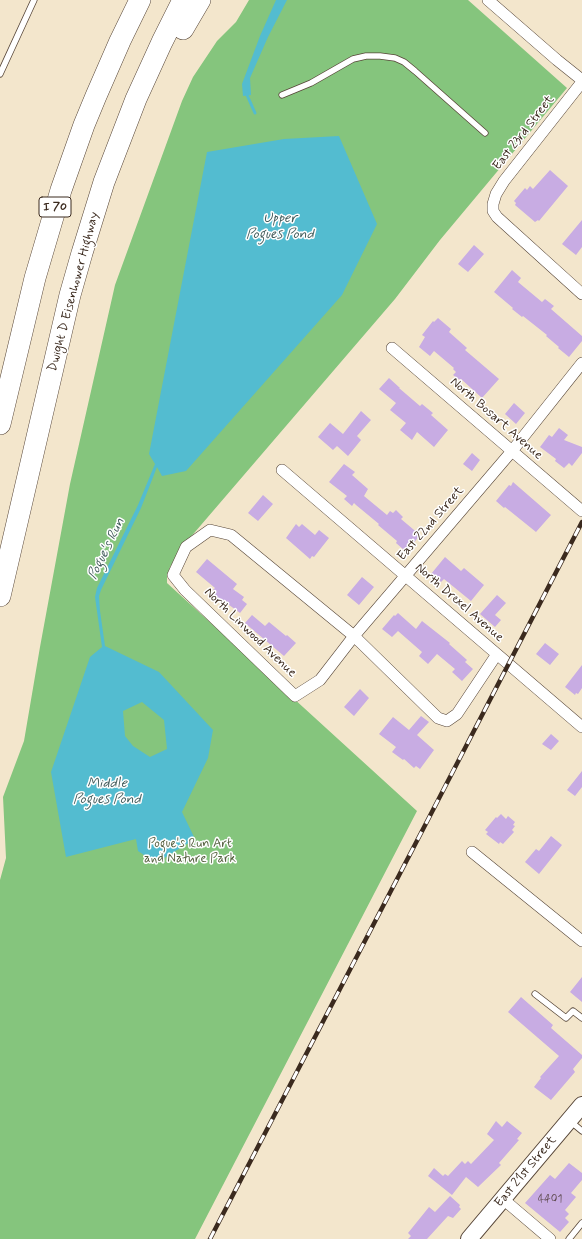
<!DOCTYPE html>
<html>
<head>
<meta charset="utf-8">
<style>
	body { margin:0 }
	canvas { display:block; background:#f3e6cc }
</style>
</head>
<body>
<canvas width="582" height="1239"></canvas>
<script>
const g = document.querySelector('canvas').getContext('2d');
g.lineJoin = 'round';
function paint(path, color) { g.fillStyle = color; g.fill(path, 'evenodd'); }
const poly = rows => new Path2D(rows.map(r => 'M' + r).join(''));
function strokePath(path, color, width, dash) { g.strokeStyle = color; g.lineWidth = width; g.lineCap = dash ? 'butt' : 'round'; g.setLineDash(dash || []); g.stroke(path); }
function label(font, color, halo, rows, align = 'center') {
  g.font = font + ' Mynerve,sans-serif'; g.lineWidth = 3; g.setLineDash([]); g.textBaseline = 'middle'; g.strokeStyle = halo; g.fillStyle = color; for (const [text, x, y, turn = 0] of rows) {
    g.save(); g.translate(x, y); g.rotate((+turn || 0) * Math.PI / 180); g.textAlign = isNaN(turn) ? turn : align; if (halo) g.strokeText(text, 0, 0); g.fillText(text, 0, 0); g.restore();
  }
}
paint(poly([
	[249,0,468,0,567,88,440,240,395,299,189,539,177,556,170,567,167,576,167,583,417,811,195,1239,0,1239,0,880,6,858,3,797,24,741,40,647,70,484,115,285,182,101,193,77,217,41,236,22]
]), '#85c57d');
paint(poly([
	[276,0,287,0,268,37,250,78,251,95,243,96,242,84,260,36],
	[339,136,377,224,342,295,186,471,162,476,157,467,141,508,101,590,99,596,100,611,105,646,159,672,213,730,208,758,182,812,195,839,156,863,138,851,136,839,66,857,51,772,90,657,102,647,95,597,97,588,138,505,155,464,149,454,207,152,284,139],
	[142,702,164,720,167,749,150,757,133,746,125,736,123,711]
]), '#53bcd0');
strokePath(poly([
	[247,92,247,95,255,113]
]), '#53bcd0', 3);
paint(poly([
	[550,170,568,186,539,221,538,220,535,222,515,205,516,203,514,201,525,188,527,190,530,186,533,189],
	[582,220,582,247,576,255,562,244],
	[474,245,484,254,468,272,458,264],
	[512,270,521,278,518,282,542,302,545,299,554,306,551,309,582,336,582,341,569,357,558,348,559,347,546,336,547,335,523,316,522,317,512,309,513,308,494,292],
	[438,318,451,329,449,332,467,348,465,350,499,379,482,398,461,379,460,380,453,375,456,372,453,369,454,368,434,351,430,356,419,347,425,337,422,335,433,321,434,322],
	[389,378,400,388,399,388,420,406,422,404,433,413,431,415,448,430,434,447,417,432,412,440,400,430,406,423,390,410,396,403,379,389],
	[514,403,525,413,516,424,505,414],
	[361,411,371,420,357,436,361,440,348,456,337,446,333,450,318,437,330,423,343,434],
	[559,428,568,435,564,440,582,447,582,453,572,466,569,463,564,468,555,461,556,459,540,447,549,435,552,437],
	[472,453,480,460,472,471,463,464],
	[344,464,355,472,352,475,368,489,364,496,387,515,390,511,393,513,396,510,403,517,401,519,420,535,409,549,406,547,404,550,396,543,397,541,378,525,379,524,356,505,354,503,352,506,344,499,347,496,329,482],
	[513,482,551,515,536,532,505,507,504,508,496,501,509,485,511,486],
	[263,495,273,504,258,521,248,513],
	[296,524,299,527,302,524,315,535,319,530,329,538,314,557,312,556,310,559,286,538],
	[445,557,461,571,464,568,484,585,471,601,444,579,441,582,431,574],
	[207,559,237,584,233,589,244,597,242,600,247,604,240,613,221,599,219,602,212,596,216,592,213,590,215,588,196,572],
	[362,577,374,587,359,605,347,595],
	[497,595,506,603,495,615,501,620,495,627,480,614],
	[398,613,416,629,422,621,450,643,449,644,467,660,465,662,473,669,462,681,452,672,455,669,437,654,428,664,419,656,422,652,398,631,392,637,382,629,394,615,395,616],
	[252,615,265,626,269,622,286,636,287,635,296,643,284,656,246,624,245,623],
	[545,643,559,654,550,665,536,654],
	[582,665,582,688,578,694,576,693,575,695,565,687],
	[360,689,369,698,354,716,344,707],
	[421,716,429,722,417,735,434,750,420,769,416,766,414,768,404,759,403,760,392,752,396,747,379,734,393,717,409,730],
	[551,734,559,741,551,750,542,744],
	[582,771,582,787,575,796,567,790],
	[501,814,506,819,508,816,515,822,513,825,515,826,512,830,514,832,503,844,500,842,499,844,486,834,488,832,485,830,496,817,497,818],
	[551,836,562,845,539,874,525,862,536,849,539,851],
	[582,977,582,1002,570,992],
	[521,997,553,1025,551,1028,582,1055,582,1058,573,1069,575,1072,551,1100,534,1087,541,1078,540,1077,559,1056,508,1012],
	[496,1121,502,1127,507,1121,522,1133,517,1139,519,1140,499,1163,501,1165,478,1187,466,1177,452,1195,428,1176,434,1168,443,1176,445,1174,448,1176,462,1161,465,1164,468,1161,471,1164,494,1140,487,1134],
	[569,1163,582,1173,582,1180,571,1193,576,1197,565,1210,569,1214,565,1218,569,1222,560,1232,525,1203,550,1175,555,1179],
	[450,1196,460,1205,459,1207,461,1209,453,1218,448,1216,427,1239,408,1239,411,1236,408,1233,429,1207,435,1212]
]), '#c8ace3');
const lane = poly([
	[0,74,34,0],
	[282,95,311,83,353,59,366,56,380,56,395,58,404,62,415,71,485,133],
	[535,994,566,1018,573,1011,582,1018],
	[570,1121,582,1131],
	[569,1239,582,1223]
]);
const street = poly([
	[488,0,557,60,582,80],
	[582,82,504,181,496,194,493,204,493,211,497,217,582,294],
	[392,348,582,511],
	[282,470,582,727],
	[497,654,457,714,447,721,438,718,354,636,231,535,210,530,186,547,173,575,185,590,295,696,320,680,354,636,512,451,582,363],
	[472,852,582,941],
	[503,1199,550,1239]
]);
const secondary = poly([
	[469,1239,582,1105]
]);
const highway = poly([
	[183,29,200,0],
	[0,424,35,278,61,190,84,125,96,96,120,41,140,0],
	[0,596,70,295,82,253,104,182,136,99,162,42,183,0]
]);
strokePath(lane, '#574638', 7);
strokePath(street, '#574638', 12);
strokePath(secondary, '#574638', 18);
strokePath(highway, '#574638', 22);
strokePath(lane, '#fff', 5.5);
strokePath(street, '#fff', 11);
strokePath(secondary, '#fff', 16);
strokePath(highway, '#fff', 21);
const rail = poly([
	[210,1239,434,808,582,522]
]);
strokePath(rail, '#3b2a1e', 4.5);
strokePath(rail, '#fff', 3, [9]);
label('11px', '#5e4a4f', null, [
	["4401",550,1200]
]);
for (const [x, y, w] of [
	[55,207,32]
]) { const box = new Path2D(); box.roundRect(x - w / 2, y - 10, w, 20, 3); g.fillStyle = '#fff'; g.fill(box); strokePath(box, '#3b2a1e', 1); }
label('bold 12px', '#3b2a1e', null, [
	["I 70",55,207]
]);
label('13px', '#3b2a1e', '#fff', [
	["East 23rd Street",524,133,-52],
	["Dwight D Eisenhower Highway",74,292,-75],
	["North Bosart Avenue",496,419,41],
	["East 22nd Street",431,524,-49],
	["North Drexel Avenue",459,603,41],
	["North Linwood Avenue",250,633,44],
	["East 21st Street",526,1172,-50]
]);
label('13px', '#55603f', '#fff', [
	["Pogue's Run Art",190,844],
	["and Nature Park",190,859]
]);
label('italic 14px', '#435d5c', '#fff', [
	["Upper",280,219],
	["Pogues Pond",280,235],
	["Pogue's Run",107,549,-64],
	["Middle",107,784],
	["Pogues Pond",107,800]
]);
</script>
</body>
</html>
